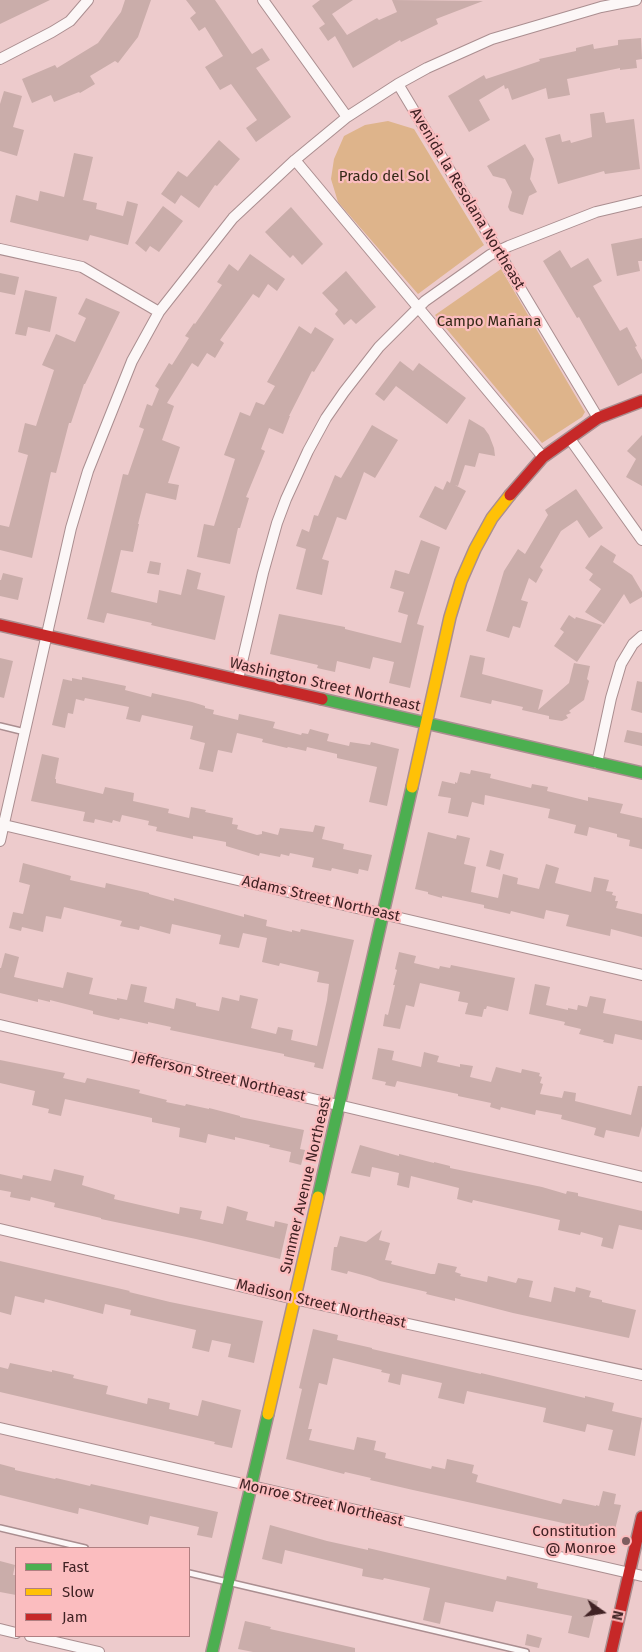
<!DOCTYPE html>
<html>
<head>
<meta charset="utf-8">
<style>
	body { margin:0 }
	#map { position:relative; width:642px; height:1652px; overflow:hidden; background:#edcbcc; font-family:"Fira Sans",sans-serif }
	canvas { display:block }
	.legend { position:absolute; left:15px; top:1547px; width:175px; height:90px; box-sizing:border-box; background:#fbbdbf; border:1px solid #b07f81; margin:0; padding:6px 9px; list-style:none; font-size:15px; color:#402224 }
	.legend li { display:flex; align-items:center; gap:10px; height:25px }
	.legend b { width:25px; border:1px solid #b07f81 }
	.north { position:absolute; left:577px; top:1587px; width:50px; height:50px; -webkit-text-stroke:4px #fbbdbf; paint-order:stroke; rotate:103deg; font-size:14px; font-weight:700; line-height:20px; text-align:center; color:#402224 }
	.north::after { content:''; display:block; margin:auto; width:18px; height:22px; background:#402224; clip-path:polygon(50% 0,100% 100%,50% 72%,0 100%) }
</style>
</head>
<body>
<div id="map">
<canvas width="642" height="1652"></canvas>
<ul class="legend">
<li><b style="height:6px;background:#4caf50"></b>Fast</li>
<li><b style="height:6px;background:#ffc107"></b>Slow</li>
<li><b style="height:6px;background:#c62828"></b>Jam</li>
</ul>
<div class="north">N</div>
</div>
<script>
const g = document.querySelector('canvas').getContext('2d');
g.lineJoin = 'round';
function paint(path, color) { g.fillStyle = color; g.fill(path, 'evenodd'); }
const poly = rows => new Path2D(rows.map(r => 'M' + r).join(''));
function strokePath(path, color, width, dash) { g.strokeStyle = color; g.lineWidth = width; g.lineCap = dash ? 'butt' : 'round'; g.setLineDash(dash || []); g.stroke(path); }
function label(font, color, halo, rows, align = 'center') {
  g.font = font + ' "Fira Sans",sans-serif'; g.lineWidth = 4.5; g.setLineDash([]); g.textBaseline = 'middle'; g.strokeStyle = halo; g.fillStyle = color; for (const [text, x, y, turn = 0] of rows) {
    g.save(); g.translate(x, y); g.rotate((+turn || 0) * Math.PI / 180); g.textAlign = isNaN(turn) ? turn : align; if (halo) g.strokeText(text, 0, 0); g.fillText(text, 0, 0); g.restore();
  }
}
paint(poly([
	[388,121,414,129,484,245,418,294,338,202,331,179,334,159,344,136,365,125],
	[501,269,585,412,582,417,542,443,435,315]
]), '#deb48b');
paint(poly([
	[0,0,50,0,0,24],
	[125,0,151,0,138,37,118,63,115,61,90,76,95,84,80,93,79,92,54,102,51,95,32,103,22,79,55,65,57,68,98,43,121,12],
	[186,0,215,0,252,54,262,48,270,60,256,68,291,117,256,142,246,128,257,120,231,84,220,90,205,67,223,56,205,27,199,31,190,18,196,13],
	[320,0,353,0,332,14,347,35,377,18,379,20,397,12,392,0,483,1,436,19,438,24,401,42,400,40,353,68,335,36,328,41,319,28,325,24,312,6],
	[641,38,642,59,636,60,637,68,620,70,620,68,567,79,570,95,548,99,546,88,512,100,508,88,505,89,504,85,479,100,490,120,469,132,448,96,484,75,486,79,540,61,539,59,576,51,576,48,593,44,594,49,618,45,618,40],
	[4,91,22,96,13,127,24,130,17,156,0,151,0,104],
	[604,112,606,123,634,119,640,169,605,174,604,171,558,184,545,138,560,134,562,142,570,140,571,143,592,137,590,114],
	[219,140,240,159,217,186,215,185,199,208,181,195,175,204,161,194,178,171,187,177],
	[525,144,534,159,530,179,537,192,529,196,523,215,510,211,508,207,512,192,505,179,493,176,487,166],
	[74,153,93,157,83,200,97,203,96,209,123,216,127,201,138,204,128,245,90,235,88,241,10,222,16,195,38,201,40,191,64,197],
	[163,206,183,221,159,252,150,246,146,252,135,243],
	[291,207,323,244,302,265,293,255,290,258,265,232],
	[642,238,642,261,638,261,640,271,617,276,611,244],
	[560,250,571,268,588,258,602,281,593,286,620,331,627,327,637,346,635,347,642,360,642,373,618,386,579,317,577,318,543,261],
	[250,254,285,279,277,291,268,284,259,298,253,294,220,340,224,343,215,358,207,353,198,367,192,363,167,403,174,406,162,440,180,447,168,483,179,485,176,500,146,493,138,524,139,524,133,552,121,550,111,592,157,603,159,590,181,595,187,569,201,573,197,589,225,596,215,640,151,625,152,623,107,613,104,623,87,619,123,474,128,475,144,429,139,427,147,404,152,406,159,389,155,386,169,363,172,365,189,338,185,336,194,323,195,324,222,285,217,282,229,264,238,271],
	[346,271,376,307,356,324,351,319,344,325,335,314,338,310,322,293],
	[0,273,19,277,15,295,0,292],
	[25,290,57,297,50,332,28,327,26,336,15,334],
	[86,298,120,312,85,384,84,384,71,423,69,423,56,473,51,472,32,558,0,550,0,525,9,527,28,455,18,452,25,423,36,426,54,370,42,365,56,334,75,342,86,318,78,314],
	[299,326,311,334,315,327,334,339,314,372,312,371,289,416,290,416,283,434,269,428,261,449,265,451,246,497,249,498,240,528,238,528,230,564,197,557,204,524,214,526,235,459,224,455,240,412,250,416,256,402,264,405,275,386,267,382],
	[400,361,413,371,419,363,466,398,447,424,396,386,384,401,375,394],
	[469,419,484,428,489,435,494,448,495,456,479,453,475,467,465,465,458,486,455,485,466,491,446,530,419,517,435,486,443,490,447,481,450,483],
	[372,425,398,440,375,478,364,472,346,520,337,517,322,559,329,561,322,595,296,589,306,549,296,546,302,529,309,532,314,515,318,516,335,475,341,478],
	[642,435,642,486,626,477,636,459,627,451],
	[576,489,603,528,589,538,577,520,561,531,540,567,543,570,536,583,529,578,521,600,528,602,520,628,513,626,509,638,486,631,504,571,518,549,525,554,548,515,545,510],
	[421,540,440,547,417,624,424,626,410,688,389,683,394,662,373,657,370,669,337,661,335,672,317,668,318,665,270,654,279,614,345,627,345,629,401,643,408,615,398,612,404,592,390,588,395,570,409,574],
	[601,545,616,555,613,562,632,575,642,592,642,597,630,604,624,594,604,624,585,612,601,589,589,580,593,574,585,568],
	[150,561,161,563,159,575,147,573],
	[3,573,23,578,18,600,0,596,0,580,1,580],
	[569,615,575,619,576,617,602,625,577,662,554,646,564,632,560,629],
	[470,655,485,658,482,674,543,690,538,710,569,683,574,663,590,666,587,679,589,681,584,700,569,711,571,713,566,715,568,718,562,721,549,719,549,716,522,710,523,707,492,700,491,704,460,697],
	[0,658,13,661,4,698,0,697],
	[82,677,126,686,125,690,151,697,152,693,192,702,205,706,205,708,214,710,213,714,238,720,239,714,275,722,273,728,301,735,302,733,308,734,310,729,321,732,329,734,327,741,349,746,350,742,370,745,371,742,399,749,387,806,369,802,377,767,337,758,337,754,307,747,306,751,288,747,287,748,262,742,263,739,237,733,232,753,218,750,213,772,199,769,205,743,190,739,193,726,142,715,140,722,126,719,129,707,85,698,84,701,76,699,73,714,68,713,65,728,52,725,63,679,72,681,72,678,82,680],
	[637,681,642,682,642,713,631,710],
	[627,730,642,733,642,746,624,742],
	[42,754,59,758,55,779,56,779,56,783,103,794,105,787,134,793,133,801,169,809,168,813,189,818,191,807,206,810,205,812,233,818,232,824,238,825,237,829,257,835,262,834,262,831,278,835,280,828,313,832,315,825,325,827,322,839,344,844,343,849,372,855,368,871,359,869,358,874,332,868,331,871,312,867,314,858,290,853,289,856,281,854,280,857,260,853,259,856,226,846,226,842,200,837,193,836,193,839,156,831,157,827,148,825,149,821,122,815,120,822,113,820,112,823,95,819,94,823,83,821,85,812,31,801],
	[471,770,491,774,490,778,531,788,532,784,548,787,547,791,588,801,588,797,623,804,620,813,642,818,642,849,629,846,630,840,617,837,617,834,589,827,587,836,574,833,576,825,548,818,550,809,485,795,484,805,472,802,468,817,448,813,451,798,438,796,442,781,455,784,455,782,457,783,460,772,470,774],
	[428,832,456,839,457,835,470,838,464,864,476,867,471,892,498,898,503,874,518,878,517,884,539,889,546,864,559,868,555,883,591,892,594,877,609,880,606,891,613,892,612,895,616,896,615,901,618,901,616,908,642,914,642,937,611,929,610,936,566,926,569,915,546,910,544,919,511,911,510,914,484,908,484,905,442,896,442,898,428,894,428,892,415,889],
	[490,850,504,854,500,870,486,866],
	[23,863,71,876,70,880,105,888,106,883,149,893,149,894,174,901,174,898,244,917,244,914,267,920,266,926,292,932,292,930,300,932,301,929,354,940,323,1069,314,1067,315,1063,284,1056,284,1054,170,1030,171,1027,148,1022,148,1024,120,1018,119,1020,93,1014,93,1011,50,1000,50,1002,38,999,38,1002,0,993,0,968,1,968,5,953,19,957,14,977,63,988,67,972,93,978,89,994,117,1000,117,998,127,1000,131,984,147,987,144,1002,174,1009,176,998,196,1003,196,1006,219,1011,222,997,239,1001,240,995,258,999,251,1028,276,1034,278,1027,293,1030,291,1040,317,1046,327,1000,329,984,317,982,319,972,280,963,279,966,262,962,267,938,243,933,239,948,219,944,221,935,172,924,170,934,140,926,139,930,120,926,122,921,64,907,61,919,46,916,43,932,22,927,21,931,9,928,13,912,23,914,30,885,19,882],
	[399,952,416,956,414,963,439,969,440,966,450,968,451,965,515,978,508,1011,487,1006,486,1009,484,1009,482,1017,465,1014,468,1003,458,1001,460,992,420,983,414,1007,406,1005,400,1029,383,1026,385,1014,388,1015,395,985,393,985,397,970,395,969],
	[535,984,550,987,546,1005,568,1010,568,1008,577,1010,578,1005,587,1007,590,996,606,999,603,1013,642,1021,642,1040,615,1034,613,1044,603,1042,604,1040,579,1034,581,1029,564,1025,565,1022,529,1014],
	[378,1048,394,1051,392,1060,421,1067,424,1052,439,1056,437,1062,460,1067,460,1064,473,1066,470,1077,491,1082,496,1067,521,1073,522,1069,540,1073,539,1076,542,1077,540,1083,543,1084,540,1094,562,1098,564,1091,576,1093,575,1101,631,1115,638,1086,642,1086,642,1126,639,1137,606,1130,604,1138,594,1135,596,1128,561,1119,562,1115,536,1110,535,1115,501,1107,500,1110,490,1107,491,1103,458,1096,458,1094,397,1081,395,1087,385,1085,386,1082,372,1079],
	[0,1060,65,1073,63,1078,85,1083,87,1078,140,1090,139,1093,167,1100,166,1102,185,1106,186,1104,209,1109,209,1108,240,1116,240,1117,304,1130,300,1149,305,1150,301,1165,289,1162,291,1152,269,1147,270,1145,235,1137,235,1140,208,1134,206,1143,179,1137,180,1128,152,1122,152,1118,65,1099,61,1116,48,1113,49,1109,32,1105,35,1091,0,1083],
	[360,1145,399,1156,399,1154,434,1163,434,1162,450,1166,450,1168,542,1187,566,1194,567,1191,578,1193,578,1196,642,1211,642,1230,619,1225,613,1249,601,1246,603,1238,581,1232,580,1235,558,1230,560,1220,473,1200,472,1203,457,1199,459,1188,411,1176,409,1188,397,1185,399,1173,372,1167,370,1177,351,1173],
	[54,1169,84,1176,82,1185,115,1195,114,1199,179,1214,180,1207,202,1211,200,1219,223,1224,227,1206,248,1212,246,1220,274,1227,275,1221,288,1224,280,1259,196,1239,101,1219,101,1218,54,1207,55,1203,31,1197,30,1201,10,1197,11,1192,0,1190,0,1174,22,1179,23,1175,51,1181],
	[382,1230,379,1240,390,1243,385,1260,392,1261,391,1264,431,1274,435,1274,438,1263,457,1267,455,1272,461,1274,460,1276,487,1282,488,1276,516,1283,518,1278,533,1281,529,1297,551,1302,554,1287,575,1292,576,1287,591,1291,589,1297,602,1300,602,1302,636,1310,629,1338,513,1313,455,1298,455,1301,426,1294,427,1292,380,1281,370,1277,348,1271,347,1274,331,1270,334,1247,337,1247,340,1236,366,1242],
	[0,1261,130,1291,129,1292,170,1302,263,1321,254,1363,228,1357,231,1344,212,1340,209,1352,192,1348,196,1330,130,1315,131,1310,105,1304,103,1314,45,1299,44,1303,15,1296,11,1315,0,1312],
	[313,1329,338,1335,337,1340,372,1348,372,1349,481,1374,481,1373,585,1398,585,1396,614,1403,612,1411,642,1418,635,1456,608,1450,613,1430,587,1424,585,1432,543,1422,546,1408,467,1391,464,1404,438,1398,442,1383,402,1374,400,1385,388,1382,390,1374,381,1372,382,1370,333,1358,327,1385,319,1383,314,1404,308,1429,312,1429,309,1440,354,1450,357,1437,376,1441,374,1450,386,1453,385,1458,431,1469,432,1466,445,1469,447,1459,474,1465,472,1473,478,1475,476,1482,561,1504,563,1499,596,1506,596,1505,599,1506,603,1491,616,1494,614,1504,621,1505,613,1538,589,1532,590,1529,413,1490,370,1480,371,1478,345,1472,344,1474,286,1459,302,1389,299,1388],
	[10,1363,52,1372,52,1370,74,1375,73,1378,108,1386,106,1394,147,1404,148,1398,170,1403,169,1409,198,1416,202,1400,241,1410,232,1448,214,1444,215,1442,0,1392,0,1367,8,1369],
	[0,1464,15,1468,15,1470,55,1479,56,1478,90,1486,91,1484,218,1512,212,1538,197,1535,199,1527,150,1516,148,1525,79,1508,78,1514,0,1495],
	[270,1525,327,1541,368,1550,368,1548,402,1556,506,1580,507,1576,538,1583,537,1588,598,1601,589,1638,568,1633,572,1616,496,1601,493,1612,445,1602,440,1624,423,1620,430,1588,384,1578,383,1580,362,1576,363,1569,285,1550,282,1564,262,1559],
	[0,1561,15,1565,13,1575,16,1575,16,1595,0,1592],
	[245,1621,271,1627,270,1629,355,1648,355,1652,253,1652,238,1649],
	[527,1634,542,1638,539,1648,525,1645]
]), '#caadaa');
const lane = poly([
	[0,726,25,732],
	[0,1528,85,1548],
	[189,1573,526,1652]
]);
const street = poly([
	[263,0,347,117],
	[0,59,52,32,70,21,88,0],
	[398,84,598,418],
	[295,160,543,457],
	[0,249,82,267,159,312],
	[570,439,642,540],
	[238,679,263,573,277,523,286,499,308,451,326,418,344,392,379,347,425,301,490,255,509,246,596,212,642,201],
	[597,763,611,698,621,664,633,644,642,636],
	[0,824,642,975],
	[0,841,71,528,88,471,132,361,159,312,233,218,295,160,347,117,398,84,427,68,492,39,601,7,636,0],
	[0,1025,642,1177],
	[0,1229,294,1299,642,1375],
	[0,1428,642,1576],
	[0,1629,16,1633],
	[30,1636,99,1652]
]);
const fast = poly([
	[322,699,642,773],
	[318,1197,412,787],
	[212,1652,268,1414]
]);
const slow = poly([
	[412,787,450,617,461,581,475,549,492,518,510,495],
	[268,1414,318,1197]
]);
const jam = poly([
	[510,495,543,457,598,418,642,401],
	[0,625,322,699],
	[611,1652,642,1517]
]);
strokePath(lane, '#aa8e90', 8);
strokePath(street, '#aa8e90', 12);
strokePath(fast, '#aa8e90', 14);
strokePath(slow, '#aa8e90', 14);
strokePath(jam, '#aa8e90', 14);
strokePath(lane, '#fcf7f7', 5);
strokePath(street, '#fcf7f7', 10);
strokePath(fast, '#4caf50', 11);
strokePath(slow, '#ffc107', 11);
strokePath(jam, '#c62828', 11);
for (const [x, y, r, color] of [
	[626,1541,5,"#7d5d5f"]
]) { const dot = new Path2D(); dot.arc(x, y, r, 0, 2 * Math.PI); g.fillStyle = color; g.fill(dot); strokePath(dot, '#fbbdbf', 2); }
label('15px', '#352917', '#fbbdbf', [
	["Prado del Sol",384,177],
	["Campo Mañana",489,322]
]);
label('15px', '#402224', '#fbbdbf', [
	["Avenida la Resolana Northeast",467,199,59],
	["Washington Street Northeast",325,685,13],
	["Adams Street Northeast",321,899,13],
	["Jefferson Street Northeast",219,1077,13],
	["Summer Avenue Northeast",306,1185,-77],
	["Madison Street Northeast",321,1304,13],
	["Monroe Street Northeast",321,1503,13]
]);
label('15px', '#402224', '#fbbdbf', [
	["Constitution",616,1532],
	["@ Monroe",616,1549]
], 'right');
</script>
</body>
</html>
